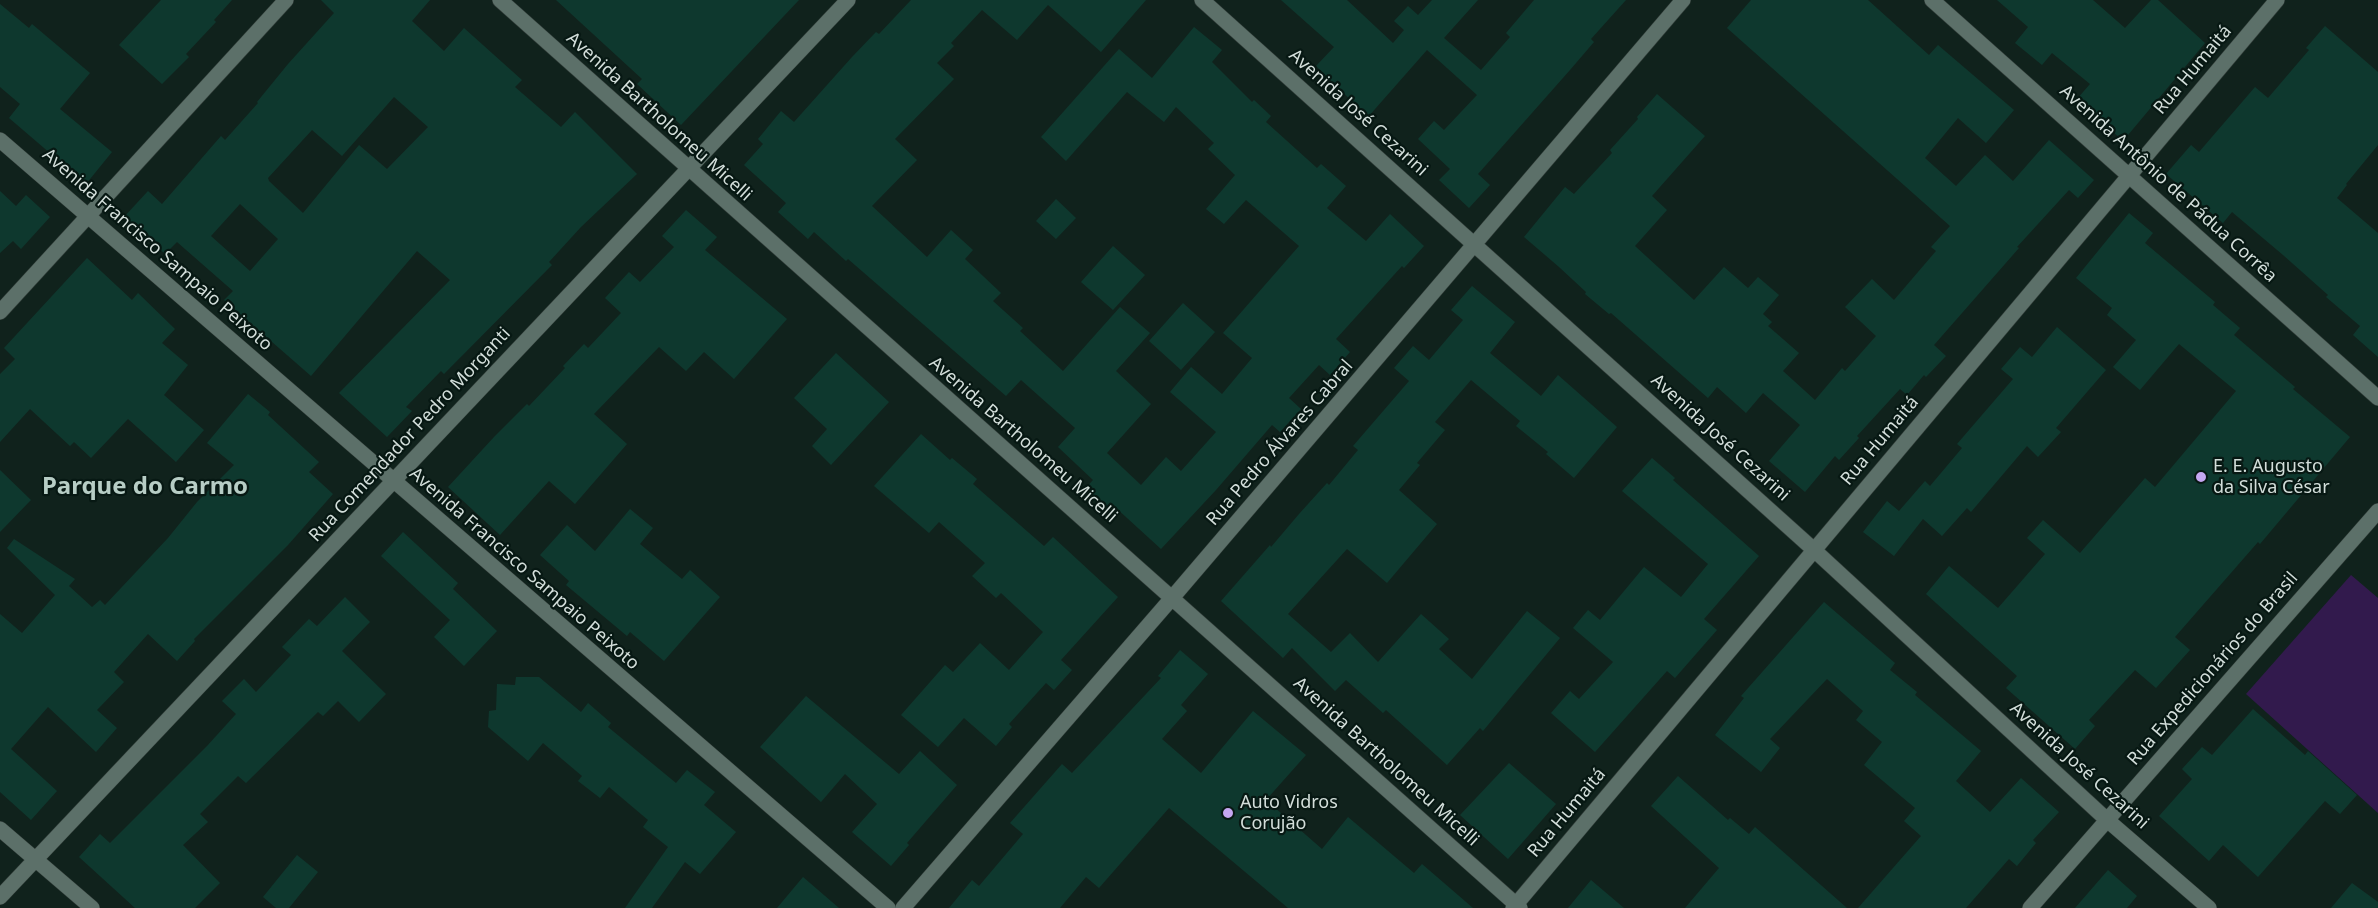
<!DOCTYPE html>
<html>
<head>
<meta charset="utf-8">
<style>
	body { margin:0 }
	canvas { display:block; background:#10221c }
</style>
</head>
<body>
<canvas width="2378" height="908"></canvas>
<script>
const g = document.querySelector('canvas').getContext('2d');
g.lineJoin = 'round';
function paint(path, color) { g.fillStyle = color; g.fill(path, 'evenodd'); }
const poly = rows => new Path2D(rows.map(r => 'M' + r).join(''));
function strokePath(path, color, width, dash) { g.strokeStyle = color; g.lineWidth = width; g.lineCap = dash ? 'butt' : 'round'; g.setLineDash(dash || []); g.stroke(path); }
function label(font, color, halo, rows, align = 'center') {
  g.font = font + ' "Noto Sans",sans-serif'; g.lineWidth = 4.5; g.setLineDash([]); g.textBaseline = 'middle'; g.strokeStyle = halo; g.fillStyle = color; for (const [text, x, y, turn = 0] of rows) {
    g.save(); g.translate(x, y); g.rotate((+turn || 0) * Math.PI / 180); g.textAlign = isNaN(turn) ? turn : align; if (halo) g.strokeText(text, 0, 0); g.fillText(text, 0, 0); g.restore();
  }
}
paint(poly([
	[2351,575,2378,598,2378,813,2246,694]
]), '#321a4d');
paint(poly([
	[161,0,232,0,214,20,216,22,186,54,189,57,162,84,119,45],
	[321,0,430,0,412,21,444,51,464,28,522,80,515,87,561,127,575,112,637,174,581,227,549,262,552,265,444,374,441,371,406,407,412,411,387,437,339,393,450,280,417,251,311,376,224,300,233,291,177,242,165,254,124,217,148,191,162,204,221,136,225,140,258,103,257,102,288,64,334,13],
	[394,97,428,127,387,169,359,145,303,213,269,181,268,178,312,130,342,156],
	[240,204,278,239,250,271,211,236],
	[556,0,799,0,681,125,637,84,642,79],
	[911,0,1146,0,1101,52,1048,5,1017,40,982,10,951,43,954,46,937,63,954,79,895,139,917,160,872,206,927,257,951,230,973,250,965,259,1001,293,993,301,1023,328,1020,331,1063,371,1120,307,1150,333,1116,371,1151,404,1107,453,1141,485,1166,457,1181,471,1216,432,1170,392,1191,367,1222,394,1252,358,1223,333,1299,246,1246,200,1224,224,1206,209,1235,175,1208,149,1214,143,1176,107,1164,122,1127,92,1066,161,1041,137,1119,49,1152,78,1194,27,1222,50,1212,62,1252,102,1254,100,1271,116,1266,122,1317,168,1321,164,1346,186,1327,208,1366,241,1390,214,1424,246,1404,268,1402,266,1336,339,1350,352,1330,375,1319,365,1289,398,1301,409,1280,432,1272,425,1216,490,1161,549,1115,507,1109,514,1083,491,1093,480,1058,447,1075,428,1021,380,1006,396,848,259,846,261,814,232,808,239,778,212,786,203,744,165,763,144,758,139,781,111,794,122,852,57,876,32,879,34],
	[1281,0,1347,0,1393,43,1404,30,1394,21,1408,6,1418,15,1432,0,1478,0,1444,38,1481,70,1510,37,1506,33,1534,0,1626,0,1591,39,1594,42,1570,70,1478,174,1490,185,1469,208,1439,180,1450,169,1418,139,1434,121,1444,130,1477,95,1427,50,1368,117,1316,66,1334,47],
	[1751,0,1868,0,1929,55,1938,45,2014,110,1986,143,1958,118,1925,158,1956,186,1985,155,2013,181,2049,140,2094,180,2078,198,2069,190,2017,247,2019,248,1934,345,1946,356,1926,377,1924,375,1907,395,1900,389,1857,436,1859,438,1839,460,1835,456,1805,492,1769,461,1800,425,1763,393,1746,413,1717,387,1708,398,1611,313,1609,314,1585,294,1586,292,1559,267,1524,237,1565,187,1574,194,1612,153,1610,150,1638,119,1637,117,1657,94,1705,136,1652,196,1667,210,1635,246,1694,300,1724,267,1748,288,1758,277,1779,295,1763,314,1772,322,1768,326,1799,353,1783,371,1815,400,1842,368,1845,371,1876,336,1845,307,1872,279,1894,300,1936,251,1931,247,1950,226,1727,28],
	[1997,0,2093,0,2125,28,2151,0,2158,0,2205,43,2123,141,2077,99,2090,84,2052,53,2042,65,2015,43,2028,27],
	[0,4,29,28,32,24,90,73,60,109,112,152,86,184,9,118,20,104,0,87],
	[2325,26,2378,72,2378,145,2346,184,2347,185,2337,198,2378,233,2378,357,2353,335,2360,326,2326,297,2328,295,2283,255,2232,212,2223,223,2166,174,2191,145,2199,152,2255,87,2268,98,2309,50,2306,48],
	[0,191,16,206,26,195,50,217,21,249,13,241,0,253],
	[1056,199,1076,218,1056,239,1036,221],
	[686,210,717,237,705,250,787,319,734,379,704,352,686,371,659,347,594,414,627,444,575,504,549,481,500,535,448,487,494,437,527,404,529,406,565,368,563,366,584,344,588,348,621,313,605,298,629,272,640,282,674,247,662,236],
	[2129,213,2153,233,2145,243,2215,302,2213,305,2240,328,2234,335,2295,387,2293,389,2350,437,2260,544,2258,542,2175,637,2190,650,2156,688,2135,670,2089,720,2095,726,2075,749,2006,688,2017,676,1926,594,1949,566,1998,608,2045,554,2027,538,2043,520,2080,553,2145,478,2155,487,2236,391,2179,344,2140,390,2113,367,2136,340,2107,315,2112,308,2076,278],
	[1113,246,1145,275,1113,310,1081,282],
	[87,258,132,300,138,293,175,329,162,343,188,365,164,395,204,430,176,462,128,419,91,458,74,442,70,446,30,409,0,442,0,374,15,359,4,348],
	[1472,286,1515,322,1490,353,1541,396,1558,375,1617,427,1574,478,1546,454,1548,452,1516,426,1520,421,1471,380,1435,422,1445,430,1417,463,1420,465,1399,490,1437,524,1387,583,1347,549,1288,614,1331,652,1350,633,1378,662,1421,614,1449,639,1439,649,1472,679,1527,611,1560,638,1483,731,1480,728,1447,765,1386,710,1383,713,1346,680,1335,691,1292,648,1283,658,1221,601,1270,545,1271,547,1299,514,1327,483,1329,485,1358,450,1353,446,1409,381,1394,368,1413,346,1429,360,1463,320,1451,310],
	[1183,303,1215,332,1181,370,1149,341],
	[2057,327,2106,370,2056,428,2061,432,2038,457,2027,446,1971,512,1967,508,1942,536,1923,519,1894,556,1863,532,1887,501,1899,511,1925,481,1930,486,1962,448,1957,444,2013,379,2001,369,2020,347,2032,357],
	[836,353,889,402,831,465,812,446,827,429,794,398],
	[248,394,270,412,268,415,319,462,309,472,333,494,288,545,194,639,195,641,177,661,148,634,114,672,124,682,97,710,117,728,96,752,48,707,11,749,57,791,31,820,0,792,0,614,22,633,55,595,7,548,14,539,75,579,69,586,92,607,100,600,105,605,168,538,197,502,234,465,207,443],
	[921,434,950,460,952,458,977,479,973,484,1044,546,1053,537,1118,597,1061,660,1072,670,1054,690,1046,683,1009,724,1012,727,996,746,964,718,938,747,901,715,945,665,953,672,980,643,1009,670,1043,632,1001,593,996,598,972,576,985,563,939,522,929,533,874,486],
	[1652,458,1675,478,1673,480,1759,556,1704,619,1717,630,1675,678,1667,671,1595,752,1551,713,1570,691,1579,699,1613,662,1573,628,1588,610,1600,620,1644,567,1681,597,1708,564,1622,491],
	[0,470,31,500,0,532],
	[630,509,653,528,640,544,682,579,690,570,720,597,664,661,630,632,627,636,566,585,569,581,540,555,567,525,595,551],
	[403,532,458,583,453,589,497,631,464,666,434,637,450,620,381,556],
	[345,597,370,622,342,651,386,694,359,722,338,701,323,716,318,712,246,783,238,776,200,814,208,822,183,845,220,883,195,908,135,908,79,857,100,834,110,843,207,746,236,714,222,701,244,679,256,692,291,655,282,647,309,619,317,626],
	[1824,602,1895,663,1890,670,1917,692,1915,695,1981,751,1956,781,1990,812,2021,778,2059,812,2033,840,2036,843,2017,866,2009,859,1966,908,1858,908,1921,836,1904,821,1915,808,1864,765,1882,742,1856,720,1863,711,1827,679,1770,739,1780,748,1761,772,1715,735,1744,698,1741,696],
	[1180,650,1208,674,1181,705,1187,711,1162,739,1201,773,1253,711,1306,755,1266,800,1322,849,1348,817,1414,873,1422,864,1473,908,1288,908,1169,808,1099,888,1086,877,1060,908,949,908,972,880,979,886,1023,834,1010,823,1062,764,1072,773,1161,678,1158,676],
	[516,677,539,677,581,712,588,703,611,723,608,727,676,783,687,770,715,792,704,805,736,832,700,874,685,862,652,908,625,908,668,847,643,827,648,820,609,787,600,798,578,781,582,776,543,743,528,761,488,727,489,711,496,710,497,684,515,685],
	[806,696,899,774,920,751,957,785,907,843,909,845,891,866,852,832,877,804,845,774,821,802,760,747],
	[2253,709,2305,755,2308,751,2357,795,2340,814,2325,801,2258,877,2223,845,2209,861,2159,816,2192,779,2182,769,2202,747,2212,755],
	[1509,763,1556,804,1508,859,1460,815],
	[1678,776,1728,820,1730,818,1749,834,1755,827,1847,908,1685,908,1719,868,1651,806],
	[297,855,318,872,289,908,276,908,263,897],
	[2108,870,2137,896,2127,908,2075,908],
	[803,877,839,908,777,908],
	[1591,880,1624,908,1568,908],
	[2352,883,2378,902,2378,908,2331,908]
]), '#0e382e');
const street = poly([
	[500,0,1520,908],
	[1202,0,1813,549,2106,819,2209,908],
	[1932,0,2378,398],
	[0,140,888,908],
	[0,312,286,0],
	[0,829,92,908],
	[0,897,848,0],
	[903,908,1172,598,1683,0],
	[1513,908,2277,0],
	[2030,908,2378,511]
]);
strokePath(street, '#333e3a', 16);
strokePath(street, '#5c7069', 15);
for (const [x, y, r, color] of [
	[2201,477,6,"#c5a7f1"],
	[1228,813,6,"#c5a7f1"]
]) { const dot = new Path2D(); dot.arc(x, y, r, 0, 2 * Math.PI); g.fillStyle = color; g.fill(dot); strokePath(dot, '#071813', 2); }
label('18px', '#d3deda', '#071813', [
	["Rua Humaitá",2193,70,-50],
	["Avenida José Cezarini",1358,113,42],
	["Avenida Bartholomeu Micelli",659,117,42],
	["Avenida Antônio de Pádua Corrêa",2168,184,42],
	["Avenida Francisco Sampaio Peixoto",157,250,41],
	["Rua Comendador Pedro Morganti",410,435,-47],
	["Avenida José Cezarini",1720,438,42],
	["Avenida Bartholomeu Micelli",1023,440,41],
	["Rua Humaitá",1880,441,-50],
	["Rua Pedro Álvares Cabral",1280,443,-49],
	["Avenida Francisco Sampaio Peixoto",524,569,41],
	["Rua Expedicionários do Brasil",2213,669,-49],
	["Avenida Bartholomeu Micelli",1386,762,42],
	["Avenida José Cezarini",2079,766,42],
	["Rua Humaitá",1567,813,-50]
]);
label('18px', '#d3deda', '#071813', [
	["E. E. Augusto",2213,467],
	["da Silva César",2213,488],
	["Auto Vidros",1240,803],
	["Corujão",1240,824]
], 'left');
label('bold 24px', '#b7cdc5', '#071813', [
	["Parque do Carmo",145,487]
]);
</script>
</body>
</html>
